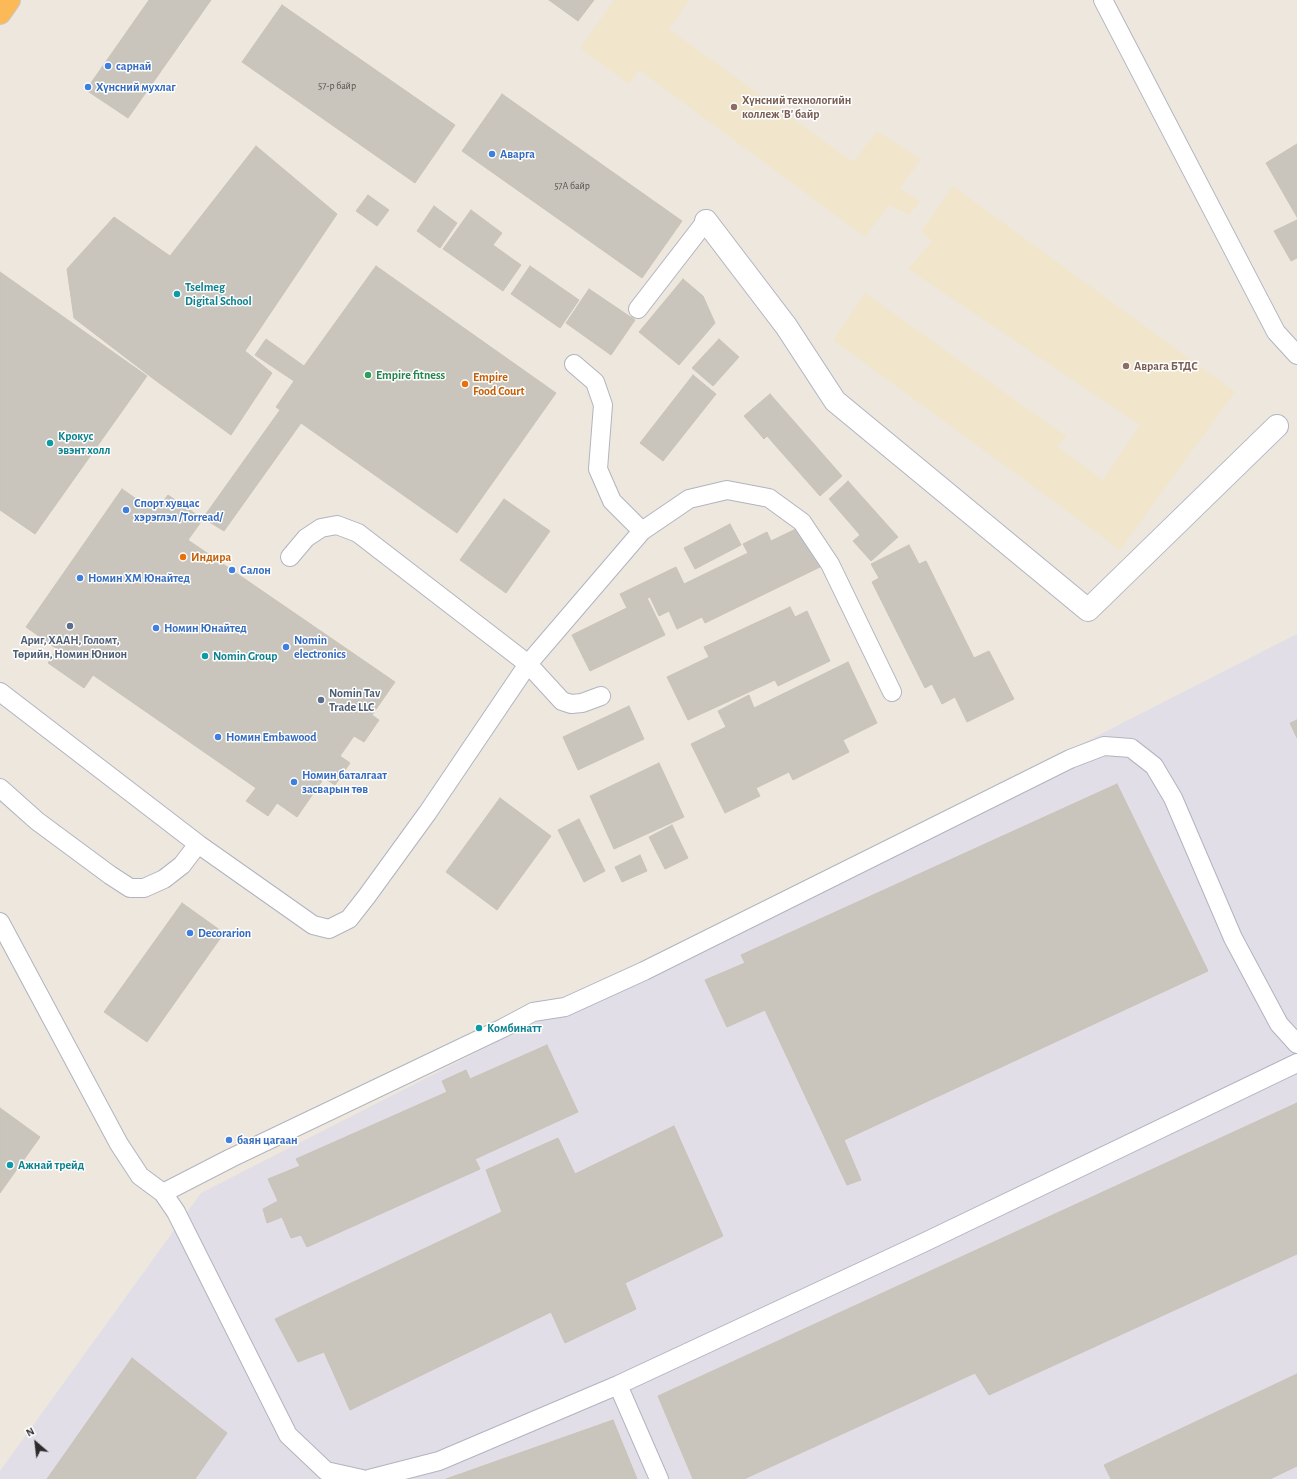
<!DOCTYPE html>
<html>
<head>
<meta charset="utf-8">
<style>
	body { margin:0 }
	#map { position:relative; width:1297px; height:1479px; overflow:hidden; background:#eee7dd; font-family:"Alegreya Sans",sans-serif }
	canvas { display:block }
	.north { position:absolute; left:16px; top:1423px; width:40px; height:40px; -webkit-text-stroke:3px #fff; paint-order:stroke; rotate:332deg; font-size:11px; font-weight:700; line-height:16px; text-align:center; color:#2c2c2c }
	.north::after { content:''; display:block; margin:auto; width:14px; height:18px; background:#2c2c2c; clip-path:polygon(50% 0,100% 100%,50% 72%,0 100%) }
</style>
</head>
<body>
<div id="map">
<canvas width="1297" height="1479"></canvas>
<div class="north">N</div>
</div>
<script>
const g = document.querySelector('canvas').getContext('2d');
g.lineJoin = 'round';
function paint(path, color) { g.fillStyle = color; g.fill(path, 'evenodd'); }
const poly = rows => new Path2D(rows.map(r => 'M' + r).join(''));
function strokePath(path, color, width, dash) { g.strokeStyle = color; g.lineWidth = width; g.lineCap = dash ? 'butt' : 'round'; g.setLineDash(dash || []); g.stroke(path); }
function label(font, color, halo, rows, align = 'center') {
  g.font = font + ' "Alegreya Sans",sans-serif'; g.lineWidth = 3; g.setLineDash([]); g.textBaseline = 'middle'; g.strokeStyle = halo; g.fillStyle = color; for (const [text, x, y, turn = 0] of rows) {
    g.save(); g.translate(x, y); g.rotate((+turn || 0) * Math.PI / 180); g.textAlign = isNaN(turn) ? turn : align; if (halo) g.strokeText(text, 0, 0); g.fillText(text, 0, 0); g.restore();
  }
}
paint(poly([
	[1297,634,1297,1479,0,1479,0,1471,201,1193]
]), '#e1dee7');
paint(poly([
	[614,0,689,0,669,29,853,162,877,131,921,159,900,188,920,201,909,215,889,205,865,237,639,70,629,84,580,48],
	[953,186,1235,392,1120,550,833,340,865,293,1066,436,1058,447,1103,480,1140,425,908,269,932,241,921,231]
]), '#f1e5cc');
const building = poly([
	[149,0,211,0,128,118,86,90,149,0],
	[549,0,594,0,578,21,549,0],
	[282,5,455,125,415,183,242,62,282,5],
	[502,94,682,221,642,278,462,151,502,94],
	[1297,144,1297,217,1266,163,1297,144],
	[256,146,337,214,245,351,272,373,231,435,155,380,74,318,67,269,114,217,170,256,256,146],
	[368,195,389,210,377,226,356,211,368,195],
	[434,206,457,223,440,248,417,231,434,206],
	[471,210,502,233,493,245,521,265,503,291,443,249,471,210],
	[1297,220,1297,258,1291,261,1274,231,1297,220],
	[376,266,556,393,457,533,301,423,224,531,203,518,280,410,276,407,294,381,255,355,266,339,304,366,376,266],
	[530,266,579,300,560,328,511,294,530,266],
	[0,272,147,376,35,534,0,510,0,272],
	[683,279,703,296,715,323,679,365,639,332,683,279],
	[589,289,635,320,611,355,566,323,589,289],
	[719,339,739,357,713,386,692,368,719,339],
	[693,375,716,394,663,461,640,443,693,375],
	[770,394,842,476,820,496,767,436,764,439,744,416,770,394],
	[848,481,898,537,871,561,853,541,860,535,829,499,848,481],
	[122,489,155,512,168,495,203,519,188,540,395,682,372,715,379,720,364,742,354,736,340,756,350,763,335,785,324,778,297,817,277,803,268,816,246,801,256,788,93,675,84,688,48,663,57,649,26,627,122,489],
	[504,499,550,531,506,593,460,560,504,499],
	[730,524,741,545,695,569,684,548,730,524],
	[800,527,820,567,705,623,702,617,677,629,669,611,659,616,650,597,627,608,620,594,676,567,684,584,748,553,743,544,767,532,771,541,800,527],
	[909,545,919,564,926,561,974,658,989,651,1014,699,967,722,955,697,942,704,932,684,925,688,872,582,879,578,871,564,909,545],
	[647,598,665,635,590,671,572,635,647,598],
	[790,607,795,617,807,611,830,661,778,686,775,680,688,720,667,677,709,657,704,647,790,607],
	[848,662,877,723,843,740,849,752,793,780,789,772,756,788,760,796,725,813,691,744,726,727,718,711,749,695,754,708,848,662],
	[629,706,644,739,578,770,563,737,629,706],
	[1297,720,1297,738,1290,723,1297,720],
	[659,763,684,817,614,849,590,796,659,763],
	[1117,784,1208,971,844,1140,861,1180,847,1185,765,1010,727,1027,705,980,745,963,741,955,1117,784],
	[500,798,551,836,497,910,446,872,500,798],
	[579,819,605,871,584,882,558,830,579,819],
	[672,825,688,858,665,869,649,837,672,825],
	[640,855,647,871,622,882,615,867,640,855],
	[182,903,224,933,147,1042,104,1012,182,903],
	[547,1045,578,1112,475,1159,480,1169,307,1247,301,1235,291,1238,282,1217,267,1223,263,1209,278,1201,268,1179,300,1166,296,1159,447,1092,442,1081,466,1070,470,1079,547,1045],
	[1297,1103,1297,1254,989,1395,975,1373,744,1479,693,1479,658,1396,1297,1103],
	[0,1108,40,1137,0,1193,0,1108],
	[674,1126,723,1236,625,1283,636,1309,565,1343,551,1312,350,1410,324,1352,298,1362,275,1319,502,1212,486,1170,558,1138,575,1174,674,1126],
	[132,1358,227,1433,195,1479,47,1479,132,1358],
	[1297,1374,1297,1466,1270,1479,1111,1479,1104,1465,1297,1374],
	[613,1420,637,1479,446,1479,613,1420]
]);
paint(building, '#c9c5bc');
strokePath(building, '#cac3b7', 1);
const service = poly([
	[1103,0,1276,332,1297,355],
	[638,309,706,221],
	[574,364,595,382,603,405,598,469,612,501,642,531],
	[290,557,306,538,321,528,337,525,358,533,528,664,562,701,571,704,582,703,601,696],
	[0,692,198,844,313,925,329,929,349,919,367,896,428,812,528,664,642,531,689,499,727,490,769,498,802,522,830,564,892,692],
	[0,788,37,821,110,875,130,888,144,888,164,879,182,865,198,844],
	[0,922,119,1144,140,1176,163,1193,176,1212,288,1435,326,1471,362,1479],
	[163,1193,231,1158,503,1028,533,1012,565,1007,644,971,1070,759,1104,746,1131,748,1154,766,1173,798,1233,938,1279,1024,1297,1044],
	[618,1385,659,1479],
	[369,1479,439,1461,618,1385,925,1242,1297,1063]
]);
const minor = poly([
	[706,221,786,326,835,401,1088,610,1277,426]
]);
const trunk = poly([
	[0,13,9,0]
]);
strokePath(service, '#b1b4c0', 20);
strokePath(minor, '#b1b4c0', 24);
strokePath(trunk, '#c8c8c8', 24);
strokePath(service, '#fff', 18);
strokePath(minor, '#fff', 22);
strokePath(trunk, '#fcb958', 22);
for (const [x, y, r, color] of [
	[108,66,4,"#3f7fe0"],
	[88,87,4,"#3f7fe0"],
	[734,107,4,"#8d6e63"],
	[492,154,4,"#3f7fe0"],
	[177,294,4,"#0f9aa8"],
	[1126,366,4,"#8d6e63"],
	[368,375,4,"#2e9e5b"],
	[465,384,4,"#e8710a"],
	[50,443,4,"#0f9aa8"],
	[126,510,4,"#3f7fe0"],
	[183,557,4,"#e8710a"],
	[232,570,4,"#3f7fe0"],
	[80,578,4,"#3f7fe0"],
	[70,626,4,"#5c6f8a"],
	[156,628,4,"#3f7fe0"],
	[286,647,4,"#3f7fe0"],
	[205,656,4,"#0f9aa8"],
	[321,700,4,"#5c6f8a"],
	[218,737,4,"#3f7fe0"],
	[294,782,4,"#3f7fe0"],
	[190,933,4,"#3f7fe0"],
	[479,1028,4,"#0f9aa8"],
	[229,1140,4,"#3f7fe0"],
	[10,1165,4,"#0f9aa8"]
]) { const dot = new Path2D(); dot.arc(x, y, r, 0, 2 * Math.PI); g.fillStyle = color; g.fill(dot); strokePath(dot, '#fff', 1.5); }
label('10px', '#535250', null, [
	["57-р байр",337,86],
	["57A байр",572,186]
]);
label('bold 12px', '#366cbe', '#fff', [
	["сарнай",116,66],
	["Хүнсний мухлаг",96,87],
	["Аварга",500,154],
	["Спорт хувцас",134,503],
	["хэрэглэл /Torread/",134,517],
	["Салон",240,570],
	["Номин ХМ Юнайтед",88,578],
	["Номин Юнайтед",164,628],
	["Nomin",294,640],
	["electronics",294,654],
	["Номин Embawood",226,737],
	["Номин баталгаат",302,775],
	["засварын төв",302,789],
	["Decorarion",198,933],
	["баян цагаан",237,1140]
], 'left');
label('bold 12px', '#785e54', '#fff', [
	["Хүнсний технологийн",742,100],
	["коллеж 'B' байр",742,114],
	["Аврага БТДС",1134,366]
], 'left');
label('bold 12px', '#0d838f', '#fff', [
	["Tselmeg",185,287],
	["Digital School",185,301],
	["Крокус",58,436],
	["эвэнт холл",58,450],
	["Nomin Group",213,656],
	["Комбинатт",487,1028],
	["Ажнай трейд",18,1165]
], 'left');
label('bold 12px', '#27864d', '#fff', [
	["Empire fitness",376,375]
], 'left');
label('bold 12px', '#c56008', '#fff', [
	["Empire",473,377],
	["Food Court",473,391],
	["Индира",191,557]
], 'left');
label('bold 12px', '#4e5e75', '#fff', [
	["Ариг, ХААН, Голомт,",70,640],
	["Төрийн, Номин Юнион",70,654],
	["Nomin Tav",329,693,"left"],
	["Trade LLC",329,707,"left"]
]);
</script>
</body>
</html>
